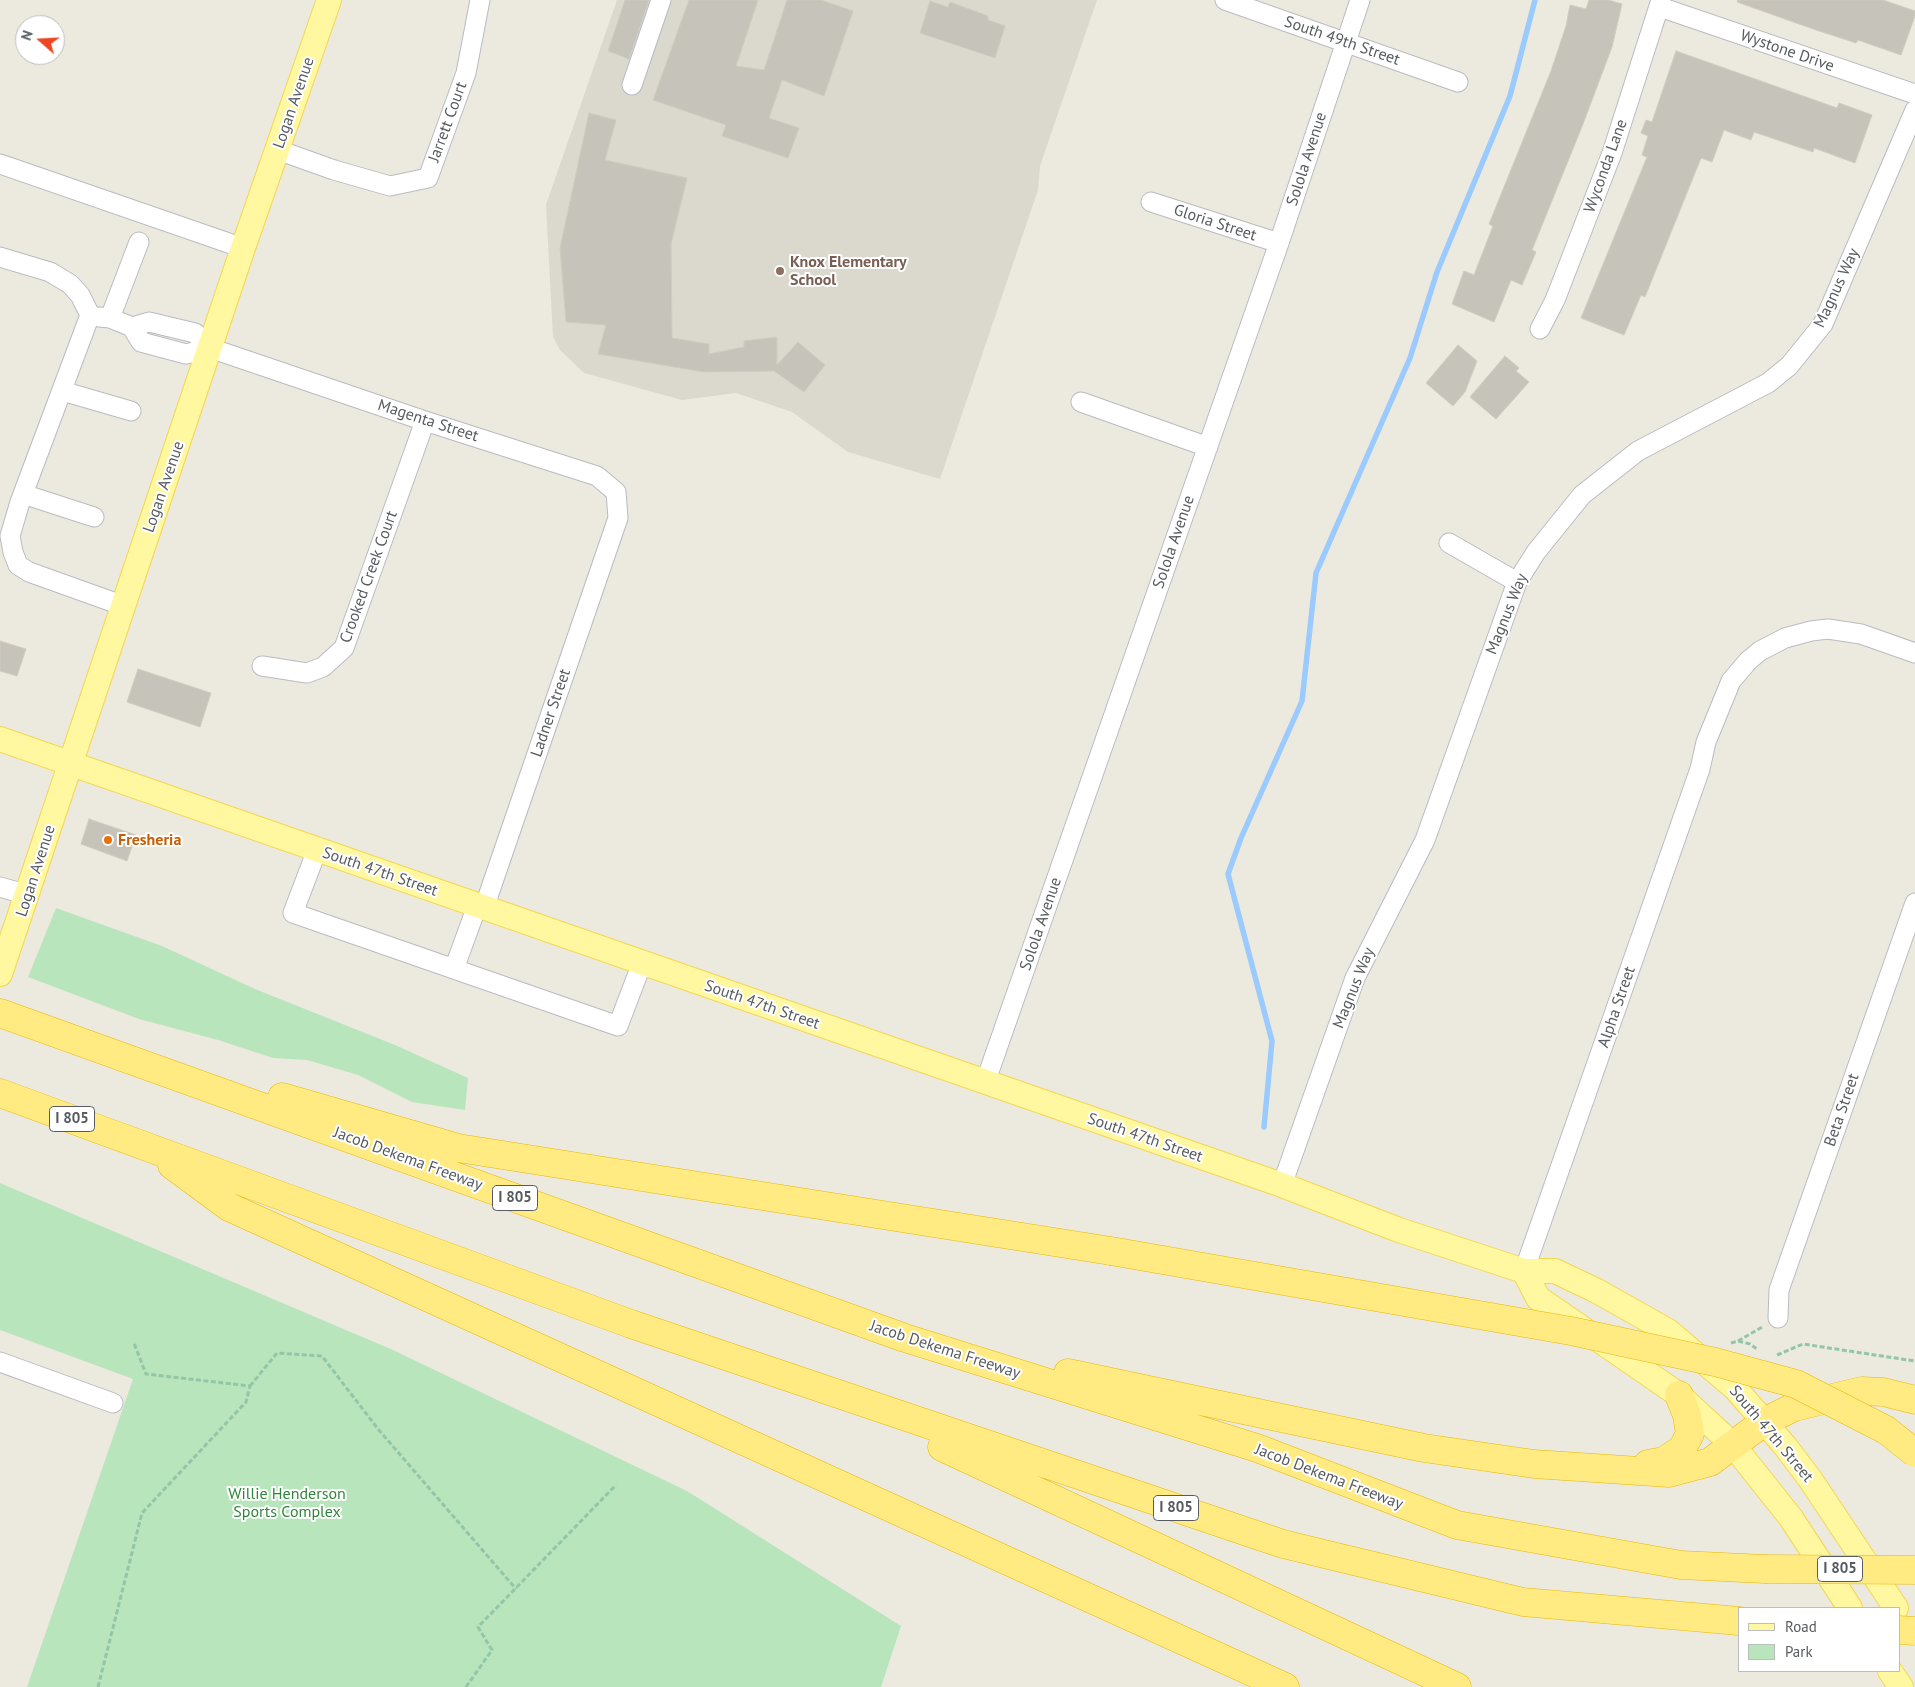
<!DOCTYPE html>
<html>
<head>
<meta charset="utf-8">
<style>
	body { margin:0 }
	#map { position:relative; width:1915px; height:1687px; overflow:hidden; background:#eceade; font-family:"PT Sans",sans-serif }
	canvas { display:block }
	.legend { position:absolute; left:1738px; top:1607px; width:162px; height:65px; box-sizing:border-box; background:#fff; border:1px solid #bcbdbf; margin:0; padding:6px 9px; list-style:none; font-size:15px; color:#575b60 }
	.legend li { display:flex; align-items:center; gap:10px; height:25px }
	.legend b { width:25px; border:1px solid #bcbdbf }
	.north { position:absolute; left:15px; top:15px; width:50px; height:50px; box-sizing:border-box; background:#fff; border:1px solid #bcbdbf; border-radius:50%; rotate:289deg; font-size:14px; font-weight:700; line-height:20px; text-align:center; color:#575b60 }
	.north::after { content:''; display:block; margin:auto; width:18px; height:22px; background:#ee4522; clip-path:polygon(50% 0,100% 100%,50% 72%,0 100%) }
</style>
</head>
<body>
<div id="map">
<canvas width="1915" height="1687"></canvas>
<ul class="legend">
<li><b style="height:6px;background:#fff8a0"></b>Road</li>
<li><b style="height:14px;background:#b9e5bd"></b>Park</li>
</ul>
<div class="north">N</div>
</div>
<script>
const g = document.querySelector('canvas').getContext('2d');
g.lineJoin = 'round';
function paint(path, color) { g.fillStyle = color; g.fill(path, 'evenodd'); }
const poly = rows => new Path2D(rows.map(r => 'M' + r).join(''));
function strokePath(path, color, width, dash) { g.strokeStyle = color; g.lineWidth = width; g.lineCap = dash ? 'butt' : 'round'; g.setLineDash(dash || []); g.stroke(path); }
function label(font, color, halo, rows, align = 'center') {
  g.font = font + ' "PT Sans",sans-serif'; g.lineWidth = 4; g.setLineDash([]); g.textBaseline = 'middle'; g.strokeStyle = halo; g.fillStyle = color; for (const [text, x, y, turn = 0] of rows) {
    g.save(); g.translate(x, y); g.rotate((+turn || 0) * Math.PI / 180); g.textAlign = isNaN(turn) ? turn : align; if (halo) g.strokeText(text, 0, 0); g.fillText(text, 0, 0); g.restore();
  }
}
paint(poly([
	[617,0,1097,0,1040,166,1038,190,940,479,848,452,792,412,736,393,682,400,584,373,560,350,553,337,546,205]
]), '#dbd9cd');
paint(poly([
	[56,908,162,946,255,989,395,1045,468,1078,465,1110,412,1102,358,1075,307,1060,273,1058,218,1040,139,1019,28,977],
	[0,1183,393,1350,687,1491,901,1626,881,1687,27,1687,133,1379,0,1330]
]), '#b9e5bd');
strokePath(poly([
	[1264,1127,1272,1041,1228,874,1241,838,1302,701,1316,573,1410,358,1437,272,1510,96,1535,0]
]), '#9bcaff', 5.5);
const building = poly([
	[625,0,649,0,629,59,608,51,625,0],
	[689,0,758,0,736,66,764,70,787,0,821,0,853,11,824,96,782,80,769,118,799,128,788,158,722,136,726,125,653,100,689,0],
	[1589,0,1608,0,1622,4,1612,47,1583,124,1532,250,1536,252,1522,285,1511,280,1494,322,1452,304,1464,271,1474,275,1493,226,1489,224,1551,71,1566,26,1570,5,1586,9,1589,0],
	[1738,0,1883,0,1915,11,1915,16,1901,55,1858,40,1856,43,1816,30,1737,2,1738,0],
	[930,1,948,7,950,2,988,16,988,20,1005,26,995,58,920,33,930,1],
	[1676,51,1837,108,1839,103,1872,115,1855,163,1814,148,1813,152,1754,132,1751,140,1724,130,1712,162,1701,158,1645,297,1641,295,1624,335,1581,318,1647,157,1642,155,1648,136,1641,133,1646,120,1652,122,1676,51],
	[589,113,616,120,605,160,687,178,671,244,672,338,709,344,709,354,744,347,744,341,777,337,777,365,798,342,825,365,804,392,774,371,704,372,598,354,606,325,566,322,560,248,589,113],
	[1458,345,1477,361,1465,392,1453,406,1426,383,1458,345],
	[1505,356,1519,368,1516,371,1529,382,1496,419,1470,397,1505,356],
	[0,641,26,649,17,676,0,671,0,641],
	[138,669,211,693,200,727,127,702,138,669],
	[89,819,136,835,127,861,81,844,89,819]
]);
paint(building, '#c6c3bb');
strokePath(building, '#d0ccbd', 1);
const minor = poly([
	[1225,0,1458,82],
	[1660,7,1915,94],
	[632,85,661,0],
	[278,150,334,170,390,186,428,178,466,73,480,0],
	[0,164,243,248],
	[1151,202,1279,243],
	[0,257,50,272,70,284,80,295,90,315,20,502,10,536,13,552,18,565,29,572,124,606],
	[99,317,110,318,139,242],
	[110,318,132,327,149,322,195,333,210,348,425,421,597,476,616,492,618,518,484,908],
	[132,327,141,342,186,354,210,348],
	[1540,329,1555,300,1612,153,1661,0],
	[62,391,131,411],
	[1081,402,1208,447],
	[23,494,94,517],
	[1449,543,1517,582],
	[262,666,307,673,323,667,344,648,425,421],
	[317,850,293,913,454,969,618,1026,642,963],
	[0,887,28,895],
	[454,969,477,906],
	[985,1083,1279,243,1360,0],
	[1282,1185,1355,978,1425,840,1517,582,1536,552,1582,495,1638,451,1768,383,1789,366,1823,324,1915,110],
	[1524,1271,1700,769,1706,742,1731,681,1748,661,1760,651,1785,638,1811,631,1828,629,1861,634,1915,653],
	[1778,1318,1779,1290,1915,903],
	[0,1362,113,1403]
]);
const major = poly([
	[0,739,1282,1185,1399,1230,1524,1271,1555,1271,1597,1291,1668,1331,1735,1388,1785,1446,1810,1479,1896,1608],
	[0,974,243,248,329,0],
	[1524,1271,1538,1298,1679,1395,1733,1445,1791,1518,1850,1608],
	[1890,1671,1901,1687]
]);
const highway = poly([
	[0,1013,905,1338,1257,1448,1457,1525,1681,1565,1765,1569],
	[0,1093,631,1324,1283,1544,1523,1602,1739,1621],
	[282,1097,458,1148,1111,1251],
	[172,1165,229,1207,1285,1687],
	[1068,1373,1424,1448,1534,1464,1669,1473,1710,1462,1764,1422,1794,1407,1862,1391,1883,1392,1915,1400],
	[942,1447,1457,1687],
	[1648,1464,1664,1461,1682,1449,1690,1434,1687,1415,1679,1395]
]);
strokePath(minor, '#b9bbc1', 21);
strokePath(major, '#f5d64e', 26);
strokePath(highway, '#eab700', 29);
strokePath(poly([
	[1738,1341,1764,1326],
	[1731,1343,1738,1341,1750,1344,1757,1349],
	[1777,1355,1803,1344,1915,1361],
	[250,1386,277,1353,322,1356,378,1429,516,1589],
	[98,1687,142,1513,246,1402,250,1386,146,1374,134,1343],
	[466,1687,492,1650,478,1627,616,1485]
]), '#92c6a6', 3, [5, 2.5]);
strokePath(minor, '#fff', 19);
strokePath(major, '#fff8a0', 24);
strokePath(highway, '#ffeb82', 28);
const highwayBridge = poly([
	[1111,1251,1571,1331,1715,1362,1796,1384,1886,1430,1915,1453],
	[1765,1569,1915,1570],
	[1899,1630,1915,1631]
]);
strokePath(highwayBridge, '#eab700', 29, []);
strokePath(highwayBridge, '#ffeb82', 28);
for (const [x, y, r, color] of [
	[780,271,5,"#8d6e63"],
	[108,840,5,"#e8710a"]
]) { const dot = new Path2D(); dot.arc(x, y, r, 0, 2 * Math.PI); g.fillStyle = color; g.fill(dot); strokePath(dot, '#fff', 2); }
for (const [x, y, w] of [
	[72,1119,45],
	[515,1198,45],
	[1176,1508,45],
	[1840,1569,45]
]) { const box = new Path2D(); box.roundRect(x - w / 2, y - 12.5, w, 25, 4); g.fillStyle = '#fff'; g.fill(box); strokePath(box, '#575b60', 1); }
label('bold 15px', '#575b60', null, [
	["I 805",72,1119],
	["I 805",515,1198],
	["I 805",1176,1508],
	["I 805",1840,1569]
]);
label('16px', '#575b60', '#fff', [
	["South 49th Street",1342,41,19],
	["Wystone Drive",1787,51,19],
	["Logan Avenue",294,103,-71],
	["Jarrett Court",448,122,-70],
	["Solola Avenue",1307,159,-72],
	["Wyconda Lane",1606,166,-70],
	["Gloria Street",1215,223,18],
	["Magnus Way",1837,288,-65],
	["Magenta Street",428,421,18],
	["Logan Avenue",164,487,-71],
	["Solola Avenue",1174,542,-71],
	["Crooked Creek Court",369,577,-70],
	["Magnus Way",1507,614,-68],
	["Ladner Street",551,713,-71],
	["Logan Avenue",36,871,-72],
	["South 47th Street",380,872,19],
	["Solola Avenue",1041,924,-71],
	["Magnus Way",1354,988,-68],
	["South 47th Street",762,1005,19],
	["Alpha Street",1617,1007,-71],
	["Beta Street",1842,1110,-71],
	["South 47th Street",1145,1138,19],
	["Jacob Dekema Freeway",408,1159,20],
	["Jacob Dekema Freeway",945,1350,18],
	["South 47th Street",1771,1434,50],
	["Jacob Dekema Freeway",1329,1477,21]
]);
label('bold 16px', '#785e54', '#fff', [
	["Knox Elementary",790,262],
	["School",790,280]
], 'left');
label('bold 16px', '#c56008', '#fff', [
	["Fresheria",118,840]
], 'left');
label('16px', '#32853d', '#fff', [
	["Willie Henderson",287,1494],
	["Sports Complex",287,1512]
]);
</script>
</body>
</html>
